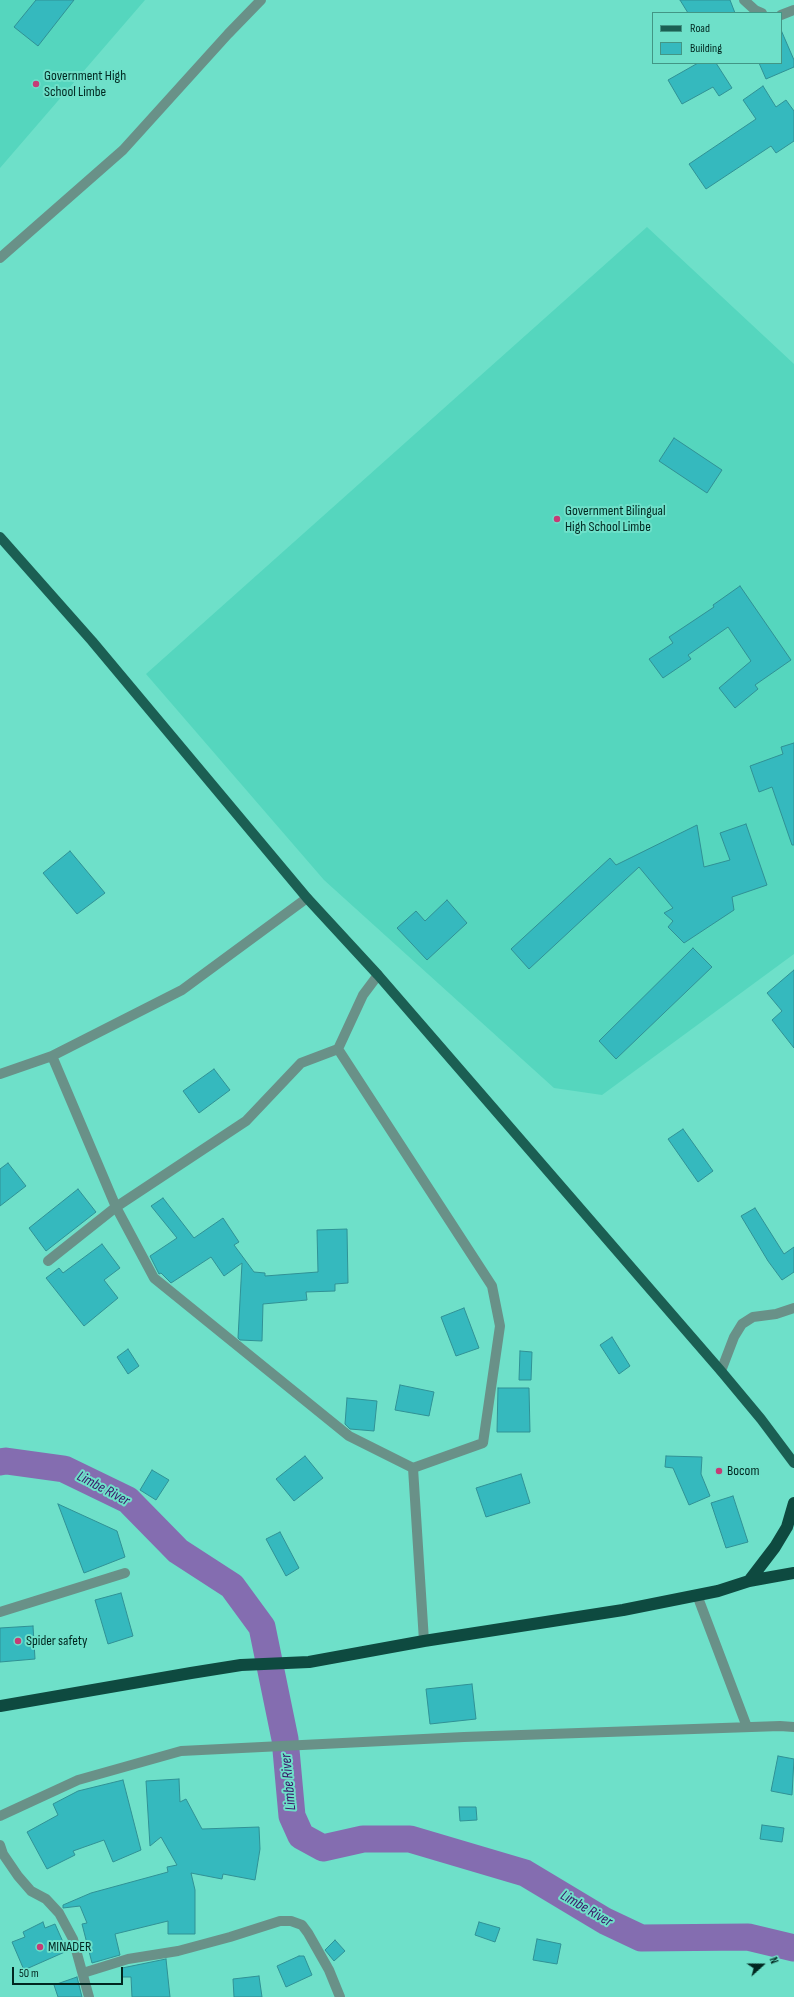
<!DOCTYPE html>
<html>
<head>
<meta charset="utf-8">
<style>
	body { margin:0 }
	#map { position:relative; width:794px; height:1997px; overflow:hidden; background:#6ee0c9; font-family:"Sofia Sans Condensed",sans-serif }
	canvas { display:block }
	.legend { position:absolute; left:652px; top:12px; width:130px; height:52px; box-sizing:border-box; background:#6ee0c9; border:1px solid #429685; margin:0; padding:5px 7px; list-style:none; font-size:12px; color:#012720 }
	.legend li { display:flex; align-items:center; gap:8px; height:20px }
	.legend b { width:20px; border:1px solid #429685 }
	.north { position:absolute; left:742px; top:1945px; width:40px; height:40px; -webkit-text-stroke:3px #6ee0c9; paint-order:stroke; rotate:69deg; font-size:11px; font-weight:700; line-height:16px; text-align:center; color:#012720 }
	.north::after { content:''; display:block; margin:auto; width:14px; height:18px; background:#012720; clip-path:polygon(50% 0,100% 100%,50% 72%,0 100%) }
	.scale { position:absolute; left:12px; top:1967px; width:111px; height:18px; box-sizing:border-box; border:2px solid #012720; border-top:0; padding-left:5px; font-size:12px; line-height:14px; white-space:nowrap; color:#012720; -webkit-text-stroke:3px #6ee0c9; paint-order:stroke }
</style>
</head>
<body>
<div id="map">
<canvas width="794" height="1997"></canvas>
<ul class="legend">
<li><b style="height:5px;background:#1b5f53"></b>Road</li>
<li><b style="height:11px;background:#35b9be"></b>Building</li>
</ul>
<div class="north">N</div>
<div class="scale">50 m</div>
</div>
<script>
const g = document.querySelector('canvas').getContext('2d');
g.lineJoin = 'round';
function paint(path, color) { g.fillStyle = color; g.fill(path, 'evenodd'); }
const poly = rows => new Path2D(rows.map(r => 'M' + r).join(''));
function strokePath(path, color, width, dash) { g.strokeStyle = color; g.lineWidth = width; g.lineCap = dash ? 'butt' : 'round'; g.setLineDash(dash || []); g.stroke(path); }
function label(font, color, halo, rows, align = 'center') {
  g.font = font + ' "Sofia Sans Condensed",sans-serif'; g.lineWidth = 4; g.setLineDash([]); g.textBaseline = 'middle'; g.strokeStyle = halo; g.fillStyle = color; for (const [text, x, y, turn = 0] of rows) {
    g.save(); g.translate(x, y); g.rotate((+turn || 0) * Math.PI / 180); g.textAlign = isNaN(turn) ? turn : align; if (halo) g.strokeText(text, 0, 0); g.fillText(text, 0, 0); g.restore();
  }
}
paint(poly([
	[0,0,145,0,0,168],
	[647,227,794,364,794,954,602,1095,554,1088,324,880,146,674]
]), '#55d6be');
strokePath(poly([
	[0,1462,6,1461,64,1469,128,1500,178,1551,232,1586,262,1627,285,1739,292,1816,301,1836,323,1848,363,1839,410,1839,525,1873,605,1921,641,1938,748,1937,794,1948]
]), '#846db0', 27);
const building = poly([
	[36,0,74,0,38,46,14,27,36,0],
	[680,0,730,0,735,13,688,13,680,0],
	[781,30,794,60,794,67,766,79,759,63,781,63,781,30],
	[698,63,716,63,732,88,719,96,713,87,682,104,668,80,698,63],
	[763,86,776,107,786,100,794,111,794,141,776,153,771,146,706,189,689,164,756,119,743,100,763,86],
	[674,438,722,470,707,493,659,461,674,438],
	[740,586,791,660,755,685,758,689,735,708,719,688,751,661,728,627,688,655,691,659,663,678,649,659,673,643,669,637,714,607,713,605,740,586],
	[794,743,794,845,792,845,772,787,759,792,750,766,783,754,781,747,794,743],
	[746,824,767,885,732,897,734,910,684,943,668,927,673,921,664,913,673,908,639,867,529,969,511,949,610,858,616,865,697,825,704,867,730,860,720,833,746,824],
	[70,851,105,893,77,914,43,873,70,851],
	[447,900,467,923,427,960,397,928,416,911,425,921,447,900],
	[693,948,712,967,616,1059,599,1041,693,948],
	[794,970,794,1048,772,1020,782,1011,767,993,794,970],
	[214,1069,230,1090,199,1113,183,1091,214,1069],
	[683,1129,713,1171,698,1182,668,1139,683,1129],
	[8,1163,26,1186,0,1206,0,1169,8,1163],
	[78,1189,96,1212,46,1251,29,1228,78,1189],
	[163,1198,194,1238,223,1218,239,1242,234,1245,254,1272,265,1273,265,1276,318,1272,317,1230,347,1229,348,1283,335,1284,335,1291,306,1292,307,1300,263,1304,262,1341,240,1340,238,1338,242,1263,224,1276,211,1257,171,1283,161,1273,159,1274,150,1256,177,1238,151,1206,163,1198],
	[755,1208,784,1254,794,1247,794,1272,782,1280,768,1261,741,1216,755,1208],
	[102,1244,120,1268,104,1280,118,1298,84,1326,46,1278,59,1268,63,1273,102,1244],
	[464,1308,479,1348,456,1356,441,1317,464,1308],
	[612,1337,630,1366,619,1374,600,1345,612,1337],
	[128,1349,139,1366,128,1374,117,1357,128,1349],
	[520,1351,532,1352,531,1380,519,1380,520,1351],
	[400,1385,434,1392,429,1416,395,1410,400,1385],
	[498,1388,529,1388,530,1432,497,1432,498,1388],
	[347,1398,377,1401,374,1431,350,1429,345,1424,347,1398],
	[305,1456,323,1478,294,1501,276,1479,305,1456],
	[666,1456,702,1457,701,1474,710,1496,689,1505,673,1468,665,1467,666,1456],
	[152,1470,169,1480,156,1500,140,1490,152,1470],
	[521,1474,530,1503,486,1517,476,1488,521,1474],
	[733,1496,748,1542,726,1548,711,1503,733,1496],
	[58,1504,117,1531,125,1557,84,1573,58,1504],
	[280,1532,299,1568,286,1576,266,1539,280,1532],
	[121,1593,133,1636,108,1644,95,1600,121,1593],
	[33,1626,35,1659,0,1662,0,1628,33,1626],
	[472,1684,476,1719,430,1724,426,1689,472,1684],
	[778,1756,794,1759,792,1795,771,1791,778,1756],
	[179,1779,180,1802,186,1799,202,1829,259,1827,260,1849,255,1880,223,1874,222,1879,191,1873,195,1890,195,1934,168,1934,168,1921,115,1934,120,1955,92,1963,82,1924,87,1923,80,1906,63,1908,63,1905,91,1893,168,1872,167,1867,177,1865,161,1837,150,1846,146,1781,179,1779],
	[123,1780,141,1850,113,1862,104,1840,73,1851,75,1855,47,1869,27,1832,58,1815,53,1804,78,1791,123,1780],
	[459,1807,476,1807,477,1820,460,1821,459,1807],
	[762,1825,784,1828,782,1842,760,1839,762,1825],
	[43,1922,45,1928,55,1924,67,1951,24,1970,12,1942,25,1937,23,1932,43,1922],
	[479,1922,500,1928,495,1942,475,1935,479,1922],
	[537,1939,561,1944,557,1964,533,1960,537,1939],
	[335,1940,345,1951,334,1961,325,1950,335,1940],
	[299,1956,304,1956,312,1975,286,1987,277,1966,299,1956],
	[166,1959,170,1997,132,1997,131,1977,122,1977,122,1968,166,1959],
	[259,1976,262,1997,234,1997,233,1979,259,1976],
	[77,1977,82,1997,58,1997,54,1985,77,1977]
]);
paint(building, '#35b9be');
strokePath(building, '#309195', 1);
strokePath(poly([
	[744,0,755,10,762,13],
	[781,15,794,10],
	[0,258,123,150,228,34,261,0],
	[378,975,363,995,338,1049,492,1286,500,1326,483,1443,413,1468,424,1641],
	[338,1049,301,1063,246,1121,116,1207,154,1278,349,1436,413,1468],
	[0,1074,52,1056,182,990,307,898],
	[48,1261,116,1207,52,1056],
	[721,1371,734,1337,742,1324,753,1317,776,1314,794,1308],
	[697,1595,747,1727],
	[0,1612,125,1573],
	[0,1816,78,1780,181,1751,464,1737,780,1726,794,1727],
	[0,1845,3,1854,18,1876,31,1891,46,1899,59,1913,73,1939,89,1997],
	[83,1973,128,1959,178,1951,230,1937,280,1921,291,1921,302,1925,308,1933,329,1970,340,1997]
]), '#699188', 10);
strokePath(poly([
	[0,537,92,641,307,898,378,975,721,1371,761,1419,794,1463]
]), '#1b5f53', 10);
strokePath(poly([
	[749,1581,775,1547,787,1527,794,1503],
	[0,1706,191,1673,241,1665,309,1662,424,1641,623,1610,718,1591,749,1581,794,1573]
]), '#0e4a40', 12);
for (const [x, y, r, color] of [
	[36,84,4,"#c53c76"],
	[557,519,4,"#c53c76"],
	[719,1471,4,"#c53c76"],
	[18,1641,4,"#c53c76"],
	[40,1947,4,"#c53c76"]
]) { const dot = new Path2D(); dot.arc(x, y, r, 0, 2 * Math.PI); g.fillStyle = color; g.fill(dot); strokePath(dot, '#6ee0c9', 1.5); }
label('14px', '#012720', '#6ee0c9', [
	["Government High",44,76],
	["School Limbe",44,92],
	["Government Bilingual",565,511],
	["High School Limbe",565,527],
	["Bocom",727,1471],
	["Spider safety",26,1641],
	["MINADER",48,1947]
], 'left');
label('italic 15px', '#3a1567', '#6ee0c9', [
	["Limbe River",103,1489,28],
	["Limbe River",289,1782,-95],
	["Limbe River",586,1909,30]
]);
</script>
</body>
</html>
